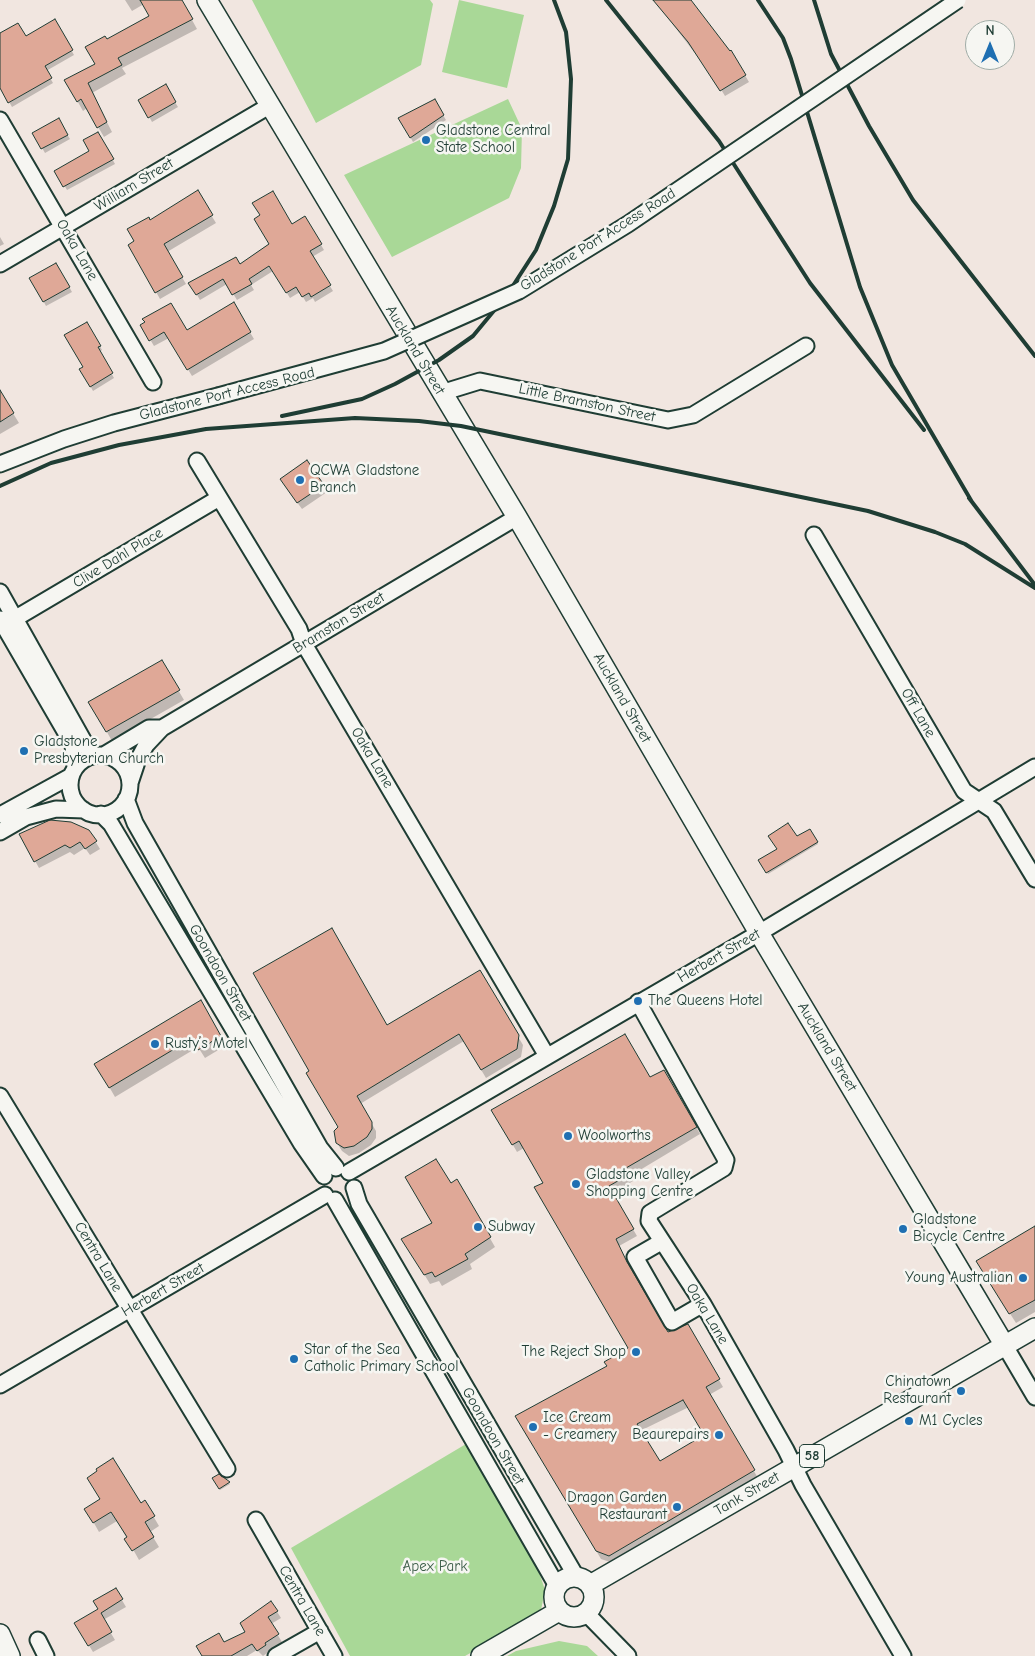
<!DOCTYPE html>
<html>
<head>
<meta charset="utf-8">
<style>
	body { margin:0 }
	#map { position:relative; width:1035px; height:1656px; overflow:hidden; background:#f1e6e0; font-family:"Comic Neue",sans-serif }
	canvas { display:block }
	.north { position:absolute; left:965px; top:20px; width:50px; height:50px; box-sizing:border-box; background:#f6f6f2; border:1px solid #a0aca6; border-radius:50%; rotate:0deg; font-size:14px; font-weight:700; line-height:20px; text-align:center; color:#1f3d34 }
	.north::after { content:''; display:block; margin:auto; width:18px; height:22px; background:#1f6fb2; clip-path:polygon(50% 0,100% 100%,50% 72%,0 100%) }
</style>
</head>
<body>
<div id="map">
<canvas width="1035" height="1656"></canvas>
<div class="north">N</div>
</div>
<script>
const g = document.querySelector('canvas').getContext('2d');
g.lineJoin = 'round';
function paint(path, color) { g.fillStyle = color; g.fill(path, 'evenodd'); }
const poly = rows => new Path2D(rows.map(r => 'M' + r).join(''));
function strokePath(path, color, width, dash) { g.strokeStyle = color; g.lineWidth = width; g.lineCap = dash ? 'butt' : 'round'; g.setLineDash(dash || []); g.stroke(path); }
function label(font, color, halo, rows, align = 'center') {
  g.font = font + ' "Comic Neue",sans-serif'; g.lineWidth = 5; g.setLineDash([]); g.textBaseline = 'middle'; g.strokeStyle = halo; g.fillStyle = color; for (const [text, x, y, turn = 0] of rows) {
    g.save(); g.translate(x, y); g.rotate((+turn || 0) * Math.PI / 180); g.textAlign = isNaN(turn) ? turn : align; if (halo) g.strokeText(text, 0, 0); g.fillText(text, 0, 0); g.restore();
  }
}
paint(poly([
	[252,0,430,0,433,4,421,65,316,123],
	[459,0,524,15,507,88,442,72],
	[508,99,522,129,521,168,509,198,392,257,344,175],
	[466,1444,536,1563,545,1590,541,1610,531,1619,465,1656,350,1656,291,1548],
	[559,1641,587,1646,598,1656,507,1656,516,1651]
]), '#a9d897');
paint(poly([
	[125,0,181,0,197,29,122,68,126,74,92,93,112,132,104,137,87,108,83,111,66,81,97,64,107,41,150,16,144,4,132,11],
	[654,0,688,0,731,52,749,82,725,96,714,78],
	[55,21,74,55,46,71,53,83,12,107,0,86,0,34,25,37],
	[165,86,178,107,152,122,140,100],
	[434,100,446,120,413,142,400,118],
	[58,120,70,139,45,153,34,134],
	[98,133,115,164,67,190,56,171,91,152],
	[197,192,216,223,167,252,186,284,160,299,130,245,136,241,150,221],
	[305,218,324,250,312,257,333,291,315,302,313,298,306,302,300,292,290,298,273,271,251,285,254,290,237,300,227,284,200,300,190,283,239,265],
	[0,237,4,244,0,246],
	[56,264,72,292,46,306,31,278],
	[233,304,254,339,192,376,169,338,154,346,142,326,187,332],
	[87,323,102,350,99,352,114,378,93,391,81,369,84,367],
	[0,392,19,423,0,434],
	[323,485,327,492,302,509,285,486],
	[161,661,184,700,112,741,90,702],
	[809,830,818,844,768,874,760,861],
	[89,831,100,849,90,855,85,848,74,855,70,852,39,868,21,835],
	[479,971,523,1045,521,1057,486,1078,464,1041,360,1104,376,1131,376,1138,371,1145,359,1153,349,1156,342,1151,337,1143,340,1127,387,1026],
	[200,1002,225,1046,205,1058,198,1047,115,1097,96,1064],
	[664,1071,700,1134,630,1176,633,1181,612,1194,637,1236,619,1246,630,1270,668,1334,687,1325,723,1387,709,1395,758,1478,613,1563,601,1559,517,1417,609,1367,630,1348,545,1183,524,1148,517,1152,493,1110,650,1079],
	[689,1407,705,1436,660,1463,640,1431],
	[457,1181,495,1247,470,1264,472,1269,442,1286,439,1281,430,1284,403,1239,434,1223,451,1185],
	[1035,1227,1035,1312,1016,1323,983,1271],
	[219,1475,230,1484,220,1490,213,1478],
	[145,1502,159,1526,150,1532,159,1547,139,1560,117,1521,99,1532,86,1509,140,1504],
	[116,1590,126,1607,103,1620,115,1640,93,1652,76,1624,99,1610],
	[271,1602,281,1618,271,1624,282,1642,263,1656,257,1650,247,1656,204,1656,246,1632]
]), '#0003');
const building = poly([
	[140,0,182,0,193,19,118,58,122,65,88,83,107,122,97,128,81,99,77,102,64,80,95,64,85,47,105,36,107,39,149,16,140,0],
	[653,0,691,0,730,51,731,50,746,75,720,91,688,42,653,0],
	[55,19,73,50,45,66,52,78,8,103,0,88,0,33,18,23,26,36,55,19],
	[166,84,176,102,148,118,138,100,166,84],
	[435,99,444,115,410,138,398,118,435,99],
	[59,118,68,135,41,149,32,133,59,118],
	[98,132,114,159,63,187,54,171,89,151,83,140,98,132],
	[198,190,213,215,164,244,183,277,155,293,128,245,134,241,127,229,149,217,150,220,198,190],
	[273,191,292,224,305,216,322,244,310,251,331,285,311,297,309,293,302,297,296,287,286,293,269,266,249,279,252,284,232,295,223,279,196,295,188,283,236,257,240,264,269,244,254,219,260,215,252,203,273,191],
	[56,263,70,287,43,302,29,278,56,263],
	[234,302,251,332,187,370,164,332,149,341,140,325,145,322,142,319,171,303,187,330,234,302],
	[87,322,101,346,98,347,113,373,90,387,79,369,83,367,64,335,87,322],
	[0,390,14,413,0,422,0,390],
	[307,460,324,485,297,503,280,479,307,460],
	[162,660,180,690,106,732,88,702,162,660],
	[50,820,71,822,89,830,97,841,85,849,80,842,70,848,65,845,34,862,19,834,50,820],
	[788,823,797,836,810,829,818,842,766,873,758,860,777,849,768,836,788,823],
	[332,928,387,1025,480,970,519,1035,517,1049,481,1070,459,1034,357,1096,372,1122,372,1129,367,1137,354,1146,344,1148,336,1143,334,1131,338,1127,306,1073,309,1071,253,973,332,928],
	[201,1000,221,1036,198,1050,191,1039,109,1088,94,1064,201,1000],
	[625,1034,650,1077,664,1070,697,1127,626,1168,630,1174,609,1186,634,1229,616,1239,627,1262,668,1332,688,1324,720,1379,706,1387,755,1470,609,1556,596,1551,515,1416,607,1366,604,1362,628,1348,534,1187,543,1183,519,1141,512,1145,491,1110,625,1034],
	[683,1400,704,1435,660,1461,637,1424,683,1400],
	[436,1159,451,1183,457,1179,491,1237,465,1254,468,1259,435,1277,432,1272,424,1275,401,1239,432,1223,405,1177,436,1159],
	[1035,1226,1035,1300,1009,1314,976,1261,1035,1226],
	[113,1458,141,1503,145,1500,155,1516,145,1522,154,1537,132,1551,124,1539,127,1537,111,1512,93,1523,84,1509,100,1499,87,1478,97,1471,96,1469,113,1458],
	[219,1474,230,1482,219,1489,212,1478,219,1474],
	[116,1588,123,1599,101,1613,112,1632,88,1646,74,1623,98,1609,93,1601,116,1588],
	[271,1601,278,1611,268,1617,279,1634,265,1643,266,1645,257,1651,252,1644,231,1656,202,1656,196,1646,219,1633,224,1642,245,1632,240,1623,271,1601]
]);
paint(building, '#dfa897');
strokePath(building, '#1f3d34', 1);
const minor = poly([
	[0,120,153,382],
	[0,264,269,106],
	[441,393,480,381,668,420,693,415,806,346],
	[197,461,299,629,304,644,547,1056],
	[0,464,64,439,114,423,218,396],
	[814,535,964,791,994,811,1035,879],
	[0,592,92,756],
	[16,618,219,498],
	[0,619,73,745,75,768],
	[104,755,149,728,162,728],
	'70 785a30 30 0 1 1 60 0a30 30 0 1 1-60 0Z',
	[130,783,137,762,146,745,162,728,517,517],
	[126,799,135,823,320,1148,336,1168],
	[101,814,111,824,301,1143,324,1176],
	[0,815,71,776],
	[0,832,26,817,56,809,84,810],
	[638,1002,726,1160,724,1168,650,1213,649,1221,703,1304,786,1450,803,1485,903,1656],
	[0,1096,227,1469],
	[349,1172,759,933,1035,767],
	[354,1188,359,1204,577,1578],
	[335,1200,557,1586],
	[661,1242,635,1257,672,1322,703,1304],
	[1005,1346,1035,1397],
	[0,1385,325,1195],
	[256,1520,334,1656],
	[586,1613,628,1656],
	[38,1640,46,1656],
	[276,1656,320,1631]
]);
const major = poly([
	[207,0,517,517,759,933,1005,1346],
	'554 1597a20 20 0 1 1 40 0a20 20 0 1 1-40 0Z',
	[590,1585,1035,1328],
	[0,1634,10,1656],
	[481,1656,559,1611]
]);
strokePath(minor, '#1f3d34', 19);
strokePath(major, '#1f3d34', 22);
strokePath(minor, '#f6f6f2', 15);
strokePath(major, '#f6f6f2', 19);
strokePath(poly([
	[606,0,719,141,810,283,924,430],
	[758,0,783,38,791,59,860,287,892,365,972,502],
	[814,0,831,54,869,126,913,200,1035,356],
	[282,416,362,399,395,384,439,360,473,336,507,295,536,250,554,206,568,159,571,79,566,32,554,0],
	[0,486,51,463,119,445,206,429,355,418,419,421,461,426,868,511,935,532,965,544,1035,588],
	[969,498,1035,585]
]), '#1f3d34', 4);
const minorBridge = poly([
	[218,396,384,351,519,291,628,224,958,0]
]);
strokePath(minorBridge, '#1f3d34', 19, []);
strokePath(minorBridge, '#f6f6f2', 15);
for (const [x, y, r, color] of [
	[426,140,5,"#1f6fb2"],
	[300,480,5,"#1f6fb2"],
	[24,751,5,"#1f6fb2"],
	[638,1001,5,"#1f6fb2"],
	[155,1044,5,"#1f6fb2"],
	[568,1136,5,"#1f6fb2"],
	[576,1184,5,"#1f6fb2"],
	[478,1227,5,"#1f6fb2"],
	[903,1229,5,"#1f6fb2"],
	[1023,1278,5,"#1f6fb2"],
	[636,1352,5,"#1f6fb2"],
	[294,1359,5,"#1f6fb2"],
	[961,1391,5,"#1f6fb2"],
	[909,1421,5,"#1f6fb2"],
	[533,1427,5,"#1f6fb2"],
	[719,1435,5,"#1f6fb2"],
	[677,1507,5,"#1f6fb2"]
]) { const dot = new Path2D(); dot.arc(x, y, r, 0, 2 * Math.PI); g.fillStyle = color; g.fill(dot); strokePath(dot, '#f6f6f2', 2); }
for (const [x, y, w] of [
	[812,1456,25]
]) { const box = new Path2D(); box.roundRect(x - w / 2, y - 11.5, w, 23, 4); g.fillStyle = '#f6f6f2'; g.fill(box); strokePath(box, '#1f3d34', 1); }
label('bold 14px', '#1f3d34', null, [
	["58",812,1456]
]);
label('15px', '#1f3d34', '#f6f6f2', [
	["Gladstone Central",436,131],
	["State School",436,148],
	["QCWA Gladstone",310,471],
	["Branch",310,488],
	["Gladstone",34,742],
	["Presbyterian Church",34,759],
	["The Queens Hotel",648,1001],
	["Rusty’s Motel",165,1044],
	["Woolworths",578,1136],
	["Gladstone Valley",586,1175],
	["Shopping Centre",586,1192],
	["Gladstone",913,1220],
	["Bicycle Centre",913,1237],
	["Subway",488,1227],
	["Young Australian",1013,1278,"right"],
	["Star of the Sea",304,1350],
	["Catholic Primary School",304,1367],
	["The Reject Shop",626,1352,"right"],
	["Chinatown",951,1382,"right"],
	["Restaurant",951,1399,"right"],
	["Ice Cream",543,1418],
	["- Creamery",543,1435],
	["M1 Cycles",919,1421],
	["Beaurepairs",709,1435,"right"],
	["Dragon Garden",667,1498,"right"],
	["Restaurant",667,1515,"right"]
], 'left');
label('15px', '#1f3d34', '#f6f6f2', [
	["William Street",134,185,-31],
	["Gladstone Port Access Road",598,240,-32],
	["Oaka Lane",77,250,60],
	["Auckland Street",415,350,59],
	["Gladstone Port Access Road",227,394,-14],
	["Little Bramston Street",587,403,12],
	["Clive Dahl Place",118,558,-31],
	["Bramston Street",339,623,-31],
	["Auckland Street",622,698,60],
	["Off Lane",918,713,60],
	["Oaka Lane",372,758,59],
	["Herbert Street",719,956,-30],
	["Goondoon Street",220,973,60],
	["Auckland Street",827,1047,59],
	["Centra Lane",98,1257,59],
	["Herbert Street",163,1290,-30],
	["Oaka Lane",707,1314,59],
	["Goondoon Street",493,1436,60],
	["Tank Street",747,1494,-30],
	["Centra Lane",302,1601,60]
]);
label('15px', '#3b5c48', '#f6f6f2', [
	["Apex Park",435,1567]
]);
</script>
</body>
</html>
